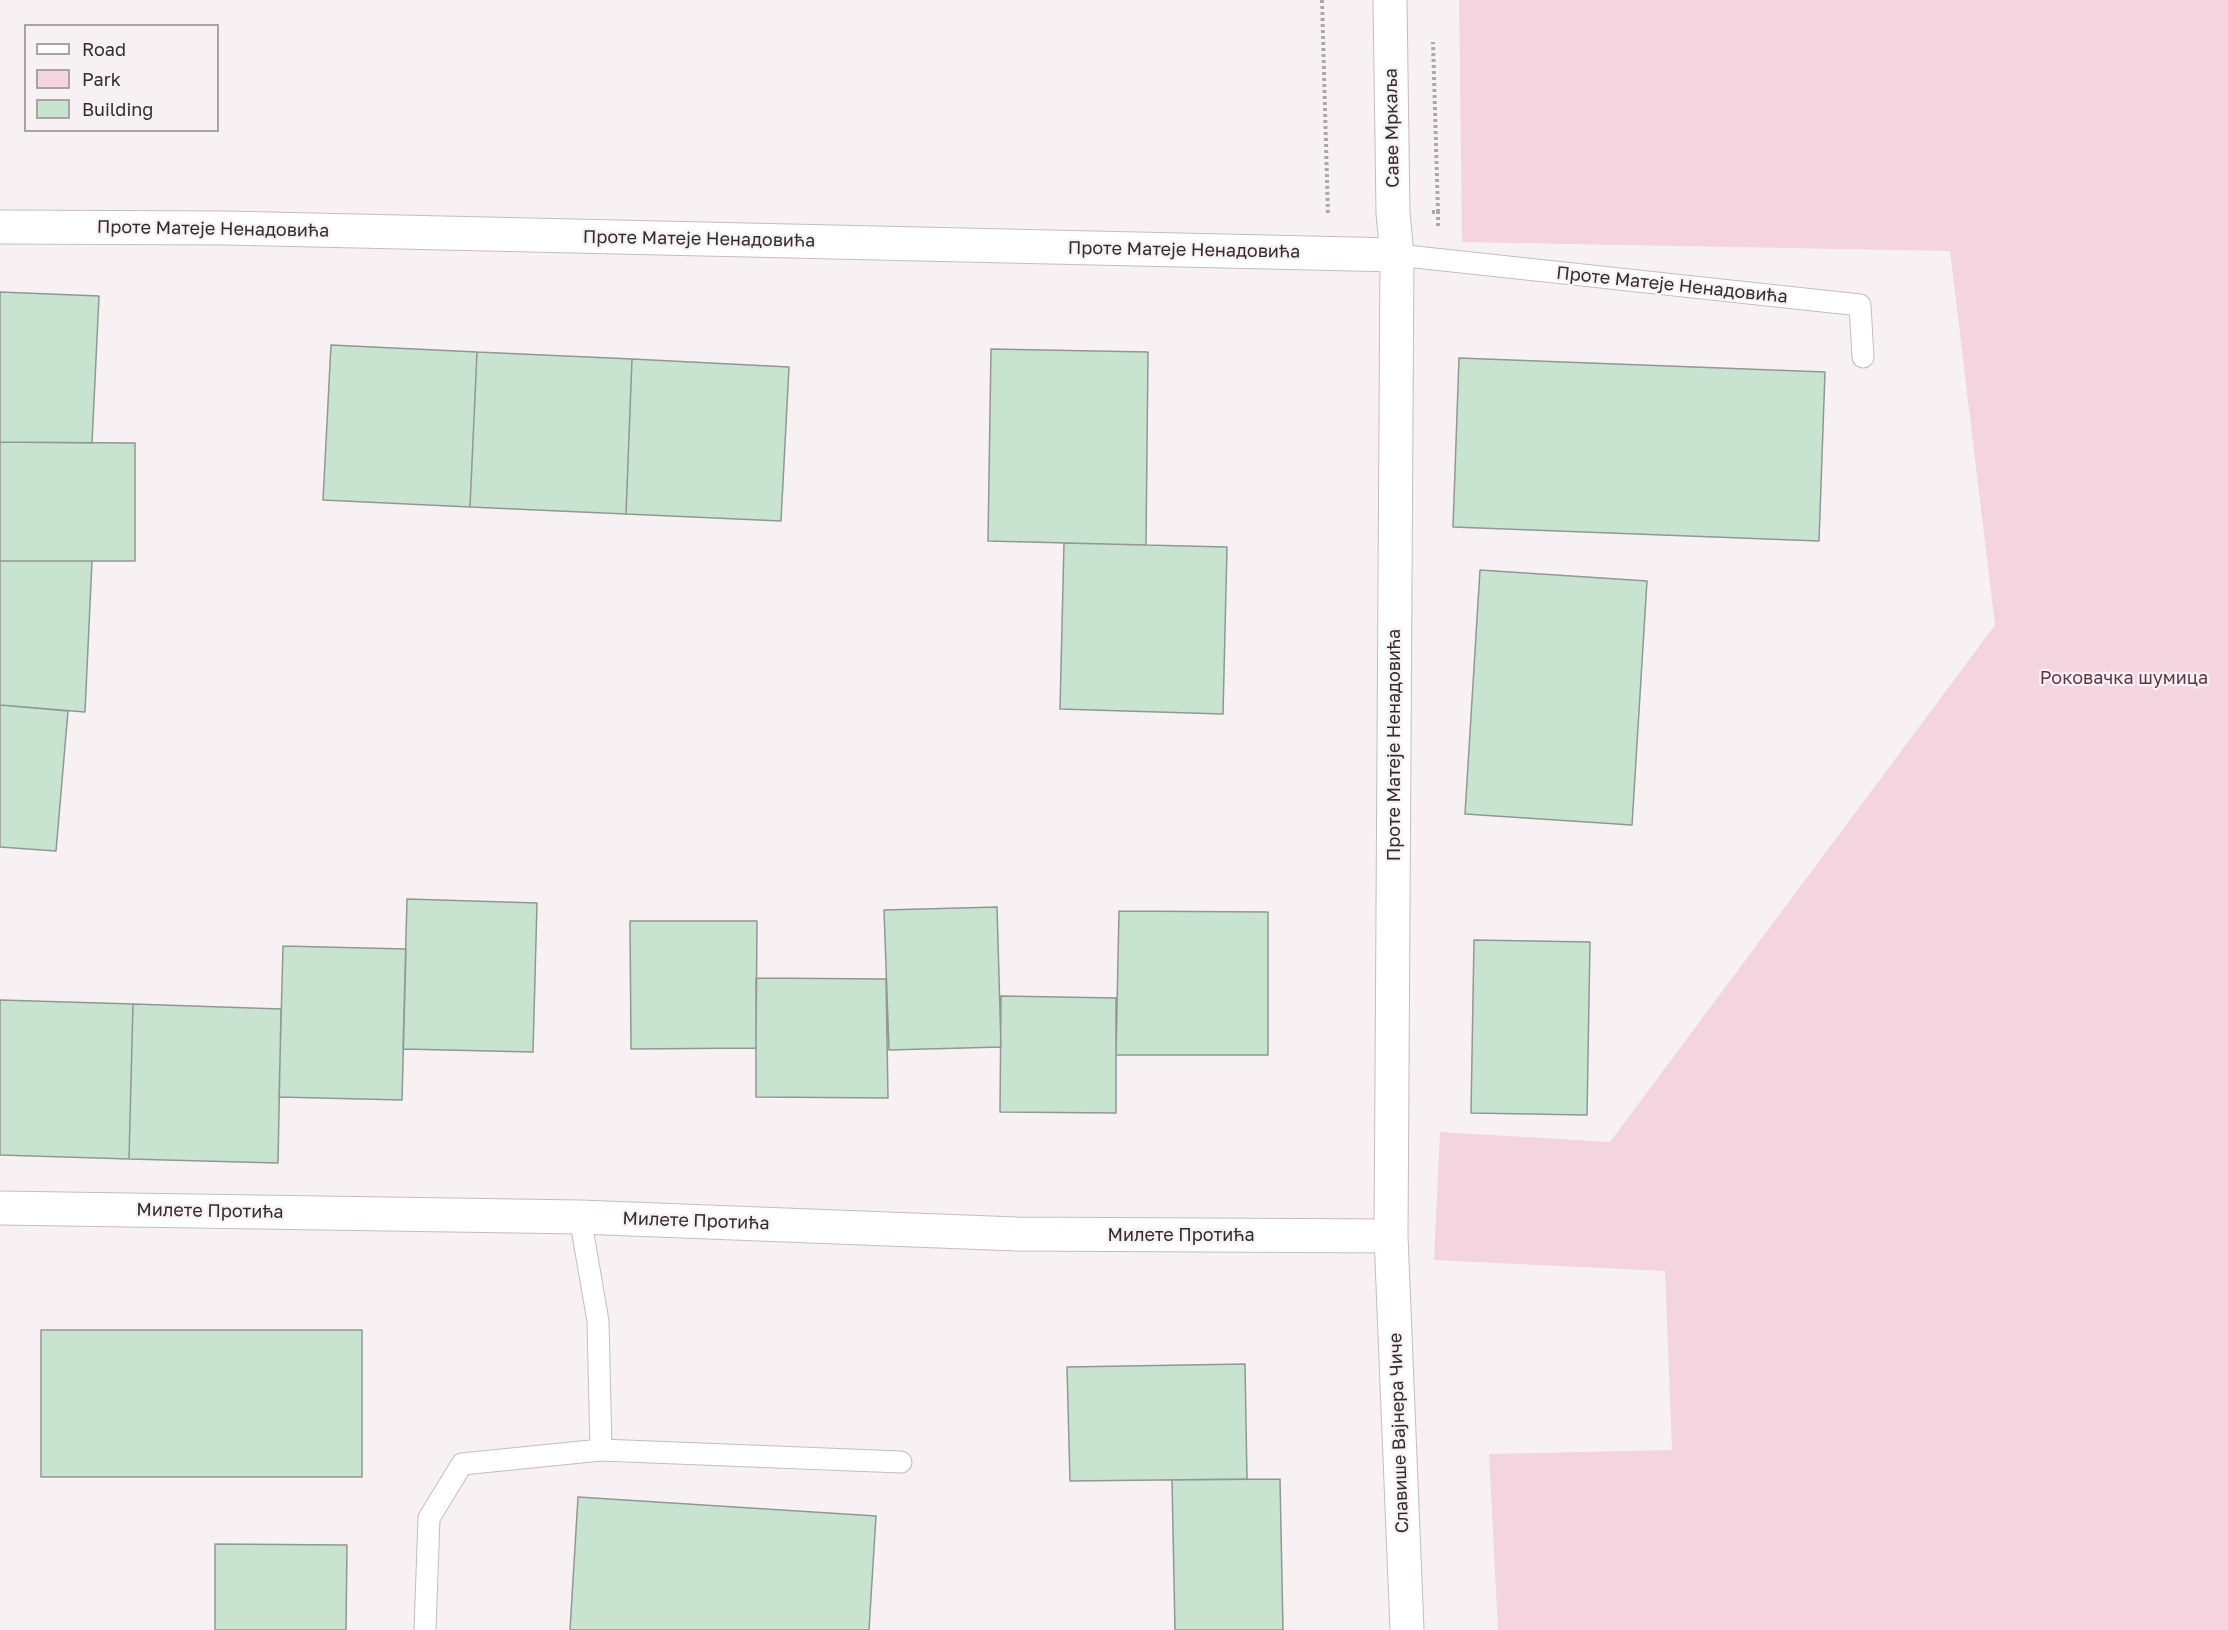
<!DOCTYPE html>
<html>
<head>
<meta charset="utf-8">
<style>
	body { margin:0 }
	#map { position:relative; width:2228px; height:1630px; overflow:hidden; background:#f8f1f3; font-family:"Golos Text",sans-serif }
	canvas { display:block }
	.legend { position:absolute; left:24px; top:24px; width:195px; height:108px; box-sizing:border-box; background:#f8f1f3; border:2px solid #a8a3a4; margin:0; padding:8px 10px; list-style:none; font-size:18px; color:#302d2e }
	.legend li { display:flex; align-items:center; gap:12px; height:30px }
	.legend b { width:30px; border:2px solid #a8a3a4 }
</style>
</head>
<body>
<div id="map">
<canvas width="2228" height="1630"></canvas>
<ul class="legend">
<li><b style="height:8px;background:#fff"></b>Road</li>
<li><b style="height:16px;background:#f4d4de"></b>Park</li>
<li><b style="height:16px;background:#c8e4d1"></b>Building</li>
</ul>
</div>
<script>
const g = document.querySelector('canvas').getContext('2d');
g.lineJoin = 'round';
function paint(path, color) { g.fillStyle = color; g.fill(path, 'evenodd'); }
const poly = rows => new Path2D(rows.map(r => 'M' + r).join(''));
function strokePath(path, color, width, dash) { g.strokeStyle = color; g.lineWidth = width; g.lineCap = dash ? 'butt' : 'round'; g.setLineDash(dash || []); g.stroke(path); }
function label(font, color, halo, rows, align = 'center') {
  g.font = font + ' "Golos Text",sans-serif'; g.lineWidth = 4.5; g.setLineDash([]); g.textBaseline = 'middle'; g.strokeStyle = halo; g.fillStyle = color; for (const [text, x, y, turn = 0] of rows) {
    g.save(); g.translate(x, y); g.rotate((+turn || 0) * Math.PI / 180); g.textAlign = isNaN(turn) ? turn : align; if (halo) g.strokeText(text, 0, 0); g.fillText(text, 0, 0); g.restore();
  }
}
paint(poly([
	[1459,0,2228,0,2228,1630,1498,1630,1489,1454,1672,1450,1665,1271,1434,1260,1440,1132,1610,1142,1995,625,1950,251,1462,242]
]), '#f4d4de');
const building = poly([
	[0,292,99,296,92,443,0,442,0,292],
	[331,345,477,352,470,507,323,500,331,345],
	[991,349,1148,352,1146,545,988,541,991,349],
	[477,352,632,359,626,514,470,507,477,352],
	[1459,358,1825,372,1819,541,1453,527,1459,358],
	[632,359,789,367,781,521,626,514,632,359],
	[0,442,135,443,135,561,0,561,0,442],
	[1064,543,1227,547,1223,714,1060,709,1064,543],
	[0,561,92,561,85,712,0,705,0,561],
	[1480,570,1647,581,1632,825,1465,814,1480,570],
	[0,705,68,711,56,851,0,847,0,705],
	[407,899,537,903,533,1052,403,1049,407,899],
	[997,907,1001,1047,889,1050,884,910,997,907],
	[1119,911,1268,912,1268,1055,1116,1055,1119,911],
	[630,921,757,921,756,1048,631,1049,630,921],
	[1474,940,1590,942,1587,1115,1471,1113,1474,940],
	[283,946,406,949,402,1100,279,1097,283,946],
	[756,978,886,979,888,1098,756,1097,756,978],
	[1001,996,1116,998,1116,1113,1000,1112,1001,996],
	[0,1000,133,1004,129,1159,0,1155,0,1000],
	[133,1004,281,1009,278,1163,129,1159,133,1004],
	[41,1330,362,1330,362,1477,41,1477,41,1330],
	[1245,1364,1247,1479,1070,1481,1067,1367,1245,1364],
	[1280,1479,1283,1630,1175,1630,1172,1480,1280,1479],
	[578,1497,876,1516,869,1630,570,1630,578,1497],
	[215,1544,347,1545,346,1630,215,1630,215,1544]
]);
paint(building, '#c8e4d1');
strokePath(building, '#919793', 1.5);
const service = poly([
	[1397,255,1860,305,1863,357],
	[580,1217,598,1321,601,1450],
	[425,1630,429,1518,462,1464,601,1450,901,1462]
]);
const minor = poly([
	[1390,0,1393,213,1397,255],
	[0,227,227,228,1397,255,1391,1236,1407,1630],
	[0,1208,580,1217,1016,1234,1391,1236]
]);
strokePath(service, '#c4bdc0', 23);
strokePath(minor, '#c4bdc0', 35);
strokePath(poly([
	[1322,0,1328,215],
	[1432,212,1438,212,1433,42],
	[1438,226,1438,212]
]), '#aca7a8', 4, [3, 3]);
strokePath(service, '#fff', 21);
strokePath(minor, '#fff', 33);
label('18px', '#302d2e', '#f8f1f3', [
	["Саве Мркаља",1392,128,-91],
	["Проте Матеје Ненадовића",213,229,1],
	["Проте Матеје Ненадовића",699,239,1],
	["Проте Матеје Ненадовића",1184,250,1],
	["Проте Матеје Ненадовића",1672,285,6],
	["Проте Матеје Ненадовића",1394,745,-90],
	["Милете Протића",210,1211,1],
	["Милете Протића",696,1221,2],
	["Милете Протића",1181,1235],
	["Славише Вајнера Чиче",1399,1433,-92]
]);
label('18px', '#633447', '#f8f1f3', [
	["Роковачка шумица",2124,678]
]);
</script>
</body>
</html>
